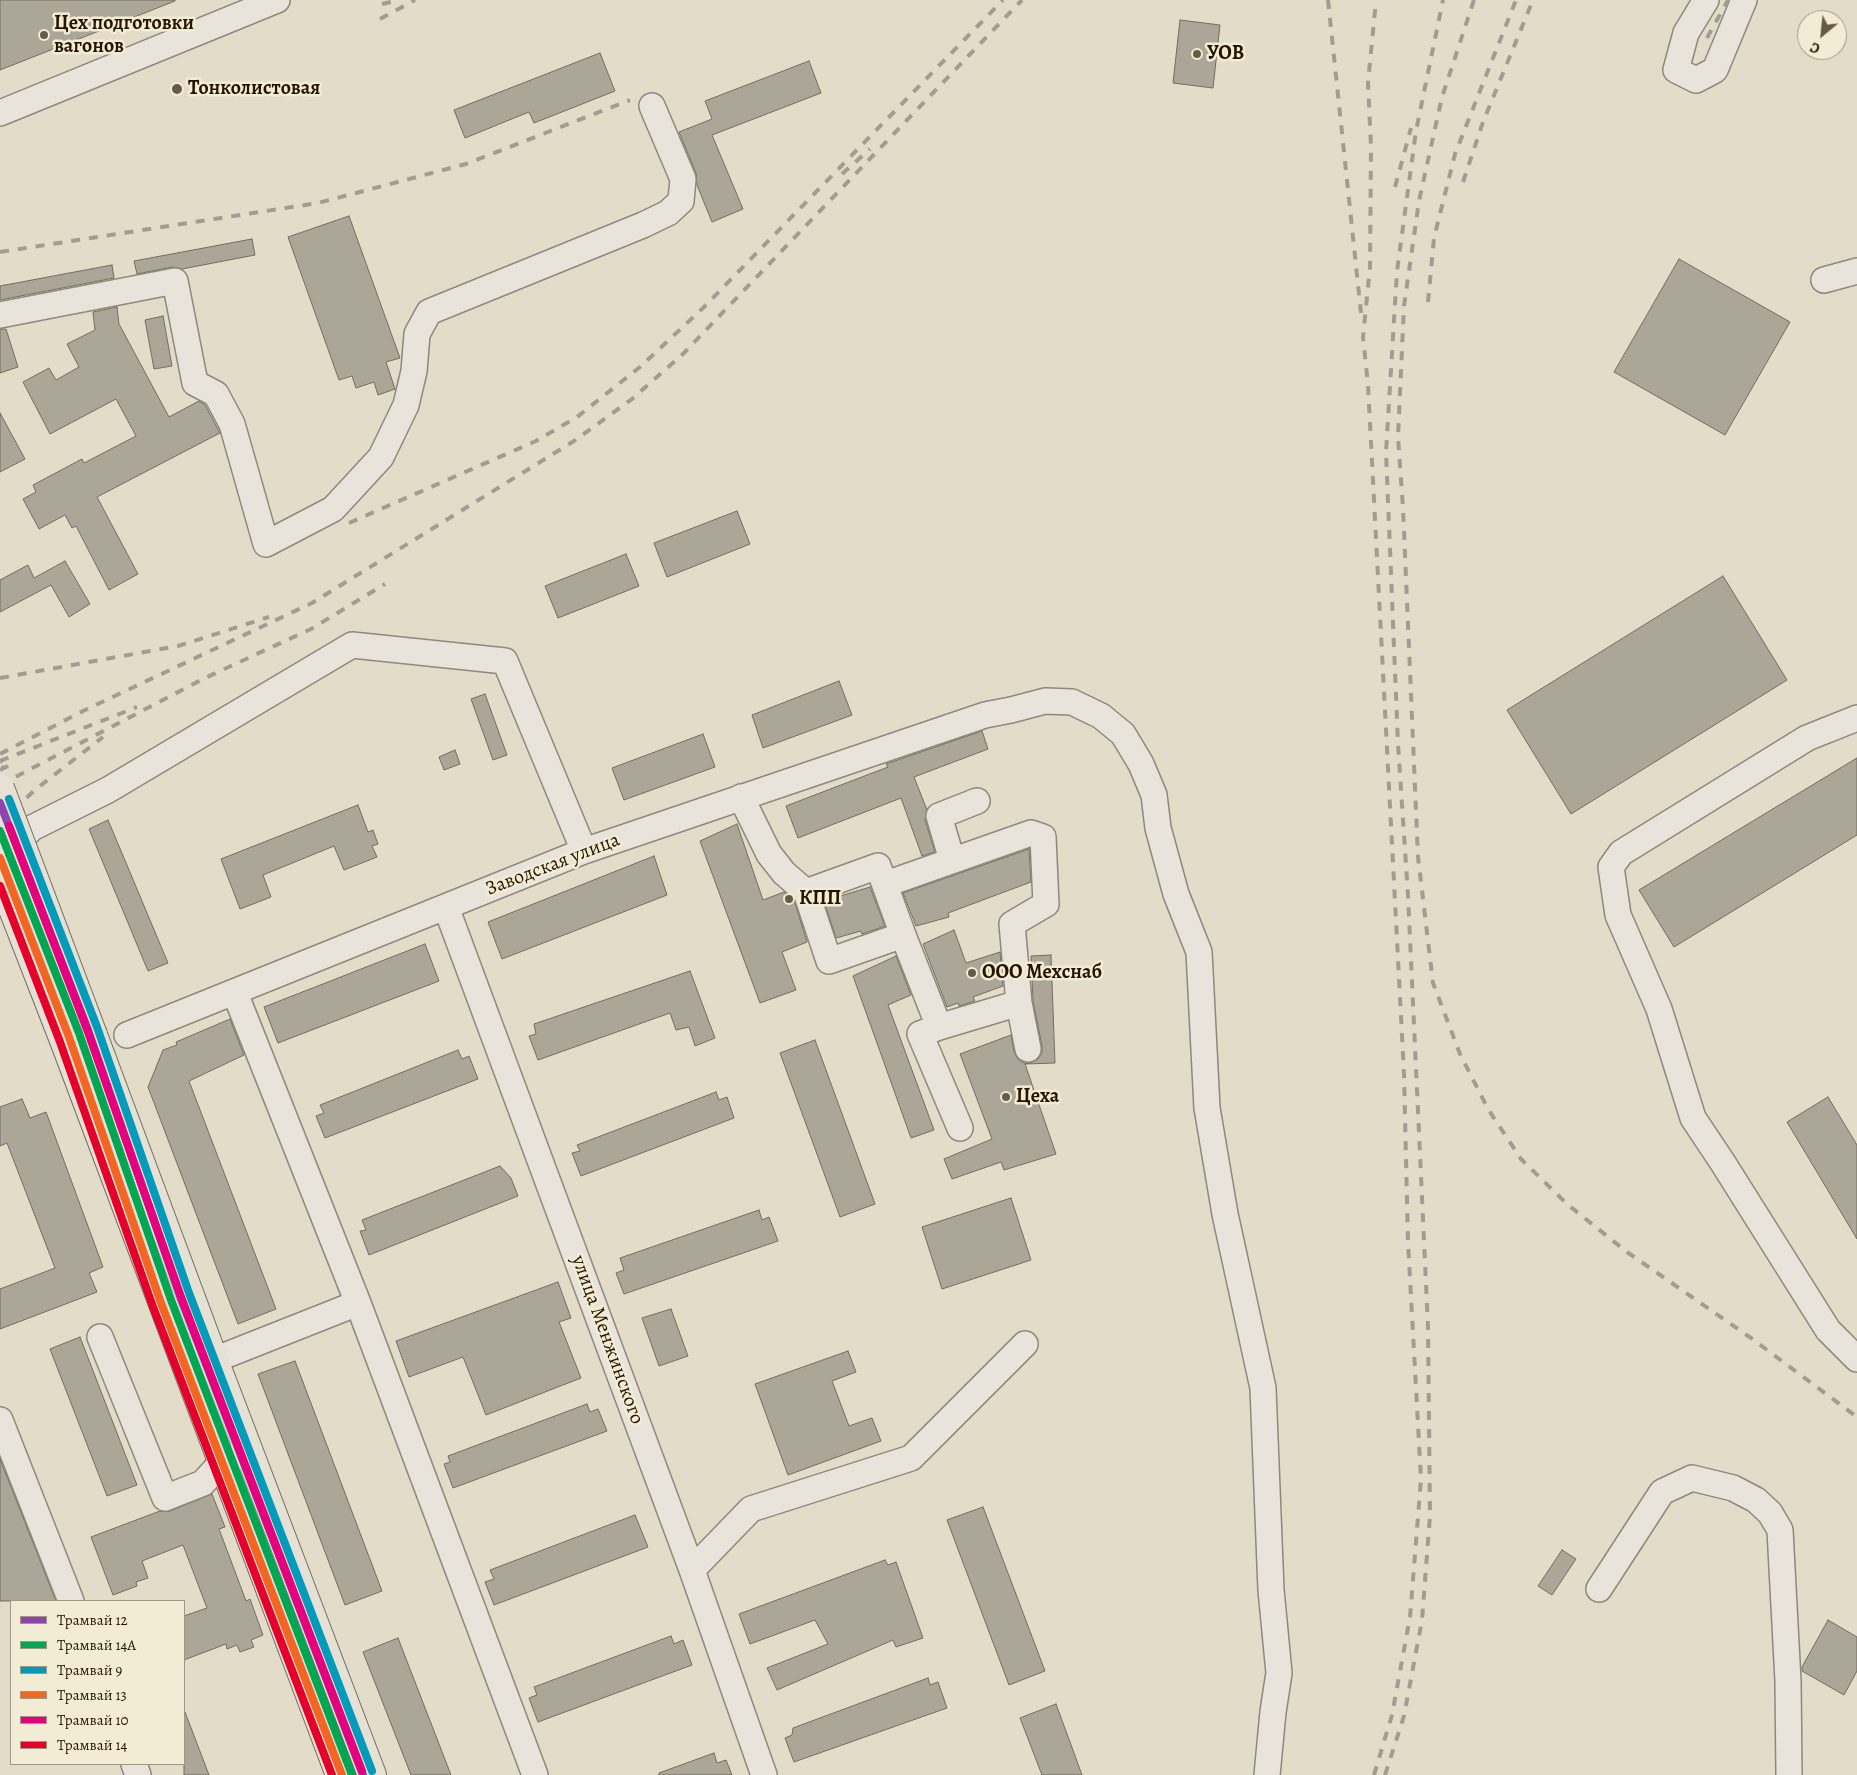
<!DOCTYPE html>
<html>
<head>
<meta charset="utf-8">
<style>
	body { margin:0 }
	#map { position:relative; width:1857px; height:1775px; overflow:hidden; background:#e2dcc8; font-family:Alegreya,serif }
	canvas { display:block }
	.legend { position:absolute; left:10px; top:1600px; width:175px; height:165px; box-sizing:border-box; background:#f3ecd4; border:1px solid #a1967f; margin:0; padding:6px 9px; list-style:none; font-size:15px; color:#251400 }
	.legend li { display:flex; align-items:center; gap:10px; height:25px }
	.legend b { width:25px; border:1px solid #a1967f }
	.north { position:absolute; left:1797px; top:10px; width:50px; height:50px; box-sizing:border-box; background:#f3ecd4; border:1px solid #a1967f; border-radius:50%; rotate:208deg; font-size:14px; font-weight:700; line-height:20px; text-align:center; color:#251400 }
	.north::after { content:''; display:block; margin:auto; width:18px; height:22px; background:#675a46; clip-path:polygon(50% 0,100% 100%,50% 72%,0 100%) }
</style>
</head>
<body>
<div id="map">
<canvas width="1857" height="1775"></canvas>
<ul class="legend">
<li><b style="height:6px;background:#8e44ad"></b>Трамвай 12</li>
<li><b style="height:6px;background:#00a651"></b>Трамвай 14А</li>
<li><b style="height:6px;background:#049ab9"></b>Трамвай 9</li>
<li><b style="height:6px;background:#f26522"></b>Трамвай 13</li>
<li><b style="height:6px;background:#e5007d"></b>Трамвай 10</li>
<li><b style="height:6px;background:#e4002b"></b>Трамвай 14</li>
</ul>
<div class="north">С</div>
</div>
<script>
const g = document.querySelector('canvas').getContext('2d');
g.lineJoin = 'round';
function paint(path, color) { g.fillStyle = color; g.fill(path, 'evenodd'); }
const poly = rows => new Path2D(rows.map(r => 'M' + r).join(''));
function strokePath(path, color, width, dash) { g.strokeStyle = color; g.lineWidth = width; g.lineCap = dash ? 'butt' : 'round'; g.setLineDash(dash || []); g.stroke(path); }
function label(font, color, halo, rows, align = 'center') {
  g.font = font + ' Alegreya,serif'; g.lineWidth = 5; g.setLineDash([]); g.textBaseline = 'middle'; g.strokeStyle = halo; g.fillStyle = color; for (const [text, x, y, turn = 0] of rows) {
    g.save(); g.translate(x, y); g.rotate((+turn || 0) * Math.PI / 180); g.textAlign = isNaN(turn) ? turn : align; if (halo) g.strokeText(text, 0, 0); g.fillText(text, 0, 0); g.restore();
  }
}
const building = poly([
	[0,0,175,0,175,1,0,70,0,0],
	[1180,20,1220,25,1213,88,1173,83,1180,20],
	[600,53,615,91,534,123,529,112,465,138,454,110,600,53],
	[809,61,821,93,712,135,743,209,712,222,697,185,696,173,679,132,712,119,705,101,809,61],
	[349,216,400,358,386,362,395,389,378,395,374,382,356,388,352,376,339,380,288,237,349,216],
	[252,239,255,255,182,269,172,267,137,274,134,261,252,239],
	[1679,259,1790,322,1725,435,1614,372,1679,259],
	[112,265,114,278,0,300,0,286,112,265],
	[117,307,119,324,169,417,199,401,205,405,220,433,97,497,138,574,109,590,76,526,72,528,65,515,39,529,23,499,36,492,33,485,82,459,84,463,136,436,116,399,50,434,23,382,49,368,56,380,79,367,67,344,95,330,93,312,117,307],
	[163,316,172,366,154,369,145,320,163,316],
	[0,329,6,329,18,367,0,373,0,329],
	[0,413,25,459,0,472,0,413],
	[737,511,750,544,667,577,654,543,737,511],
	[626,554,639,586,558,618,545,586,626,554],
	[65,561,90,604,69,617,51,585,0,612,0,580,28,565,34,578,65,561],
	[1723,576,1787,680,1571,814,1507,710,1723,576],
	[839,681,852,715,763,748,752,715,839,681],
	[485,694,507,755,493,760,471,699,485,694],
	[982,731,988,749,914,777,927,810,925,820,935,852,922,856,901,798,798,838,786,806,888,767,886,764,982,731],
	[703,734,715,767,624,800,612,768,703,734],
	[455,750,460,764,444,770,439,757,455,750],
	[1857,758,1857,835,1674,947,1639,890,1857,758],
	[358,805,368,832,373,830,378,844,372,846,377,857,344,870,334,846,263,875,271,897,240,909,221,859,358,805],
	[108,820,168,963,148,971,89,829,108,820],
	[737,824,763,900,784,892,794,900,807,942,782,952,796,990,760,1003,700,841,737,824],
	[1029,849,1031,882,948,913,949,917,916,926,903,893,1029,849],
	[654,856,667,895,502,959,488,922,654,856],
	[870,887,885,926,862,934,861,931,836,938,824,901,870,887],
	[954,930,966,963,1000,952,1003,986,973,997,975,1001,959,1006,958,1003,947,1007,923,944,954,930],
	[425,944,439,981,278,1043,264,1007,425,944],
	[1051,955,1055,1063,1025,1064,1056,1154,1004,1170,1001,1162,952,1179,944,1159,992,1139,960,1054,1011,1035,1014,1052,1018,1059,1024,1063,1030,1063,1038,1059,1042,1053,1042,1046,1033,1001,1031,956,1051,955],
	[896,956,911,995,888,1005,934,1130,911,1138,853,976,896,956],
	[690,971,715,1038,695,1046,689,1027,676,1030,670,1013,538,1060,529,1036,536,1034,534,1024,690,971],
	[230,1019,244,1055,189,1081,276,1309,238,1324,148,1087,163,1050,177,1045,176,1042,230,1019],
	[815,1040,875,1204,840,1217,780,1053,815,1040],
	[458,1050,462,1059,469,1056,478,1079,325,1138,316,1116,324,1113,320,1105,458,1050],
	[716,1092,719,1100,727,1097,734,1118,581,1176,572,1153,580,1151,577,1145,716,1092],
	[1828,1097,1857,1145,1857,1239,1787,1122,1828,1097],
	[22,1099,30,1118,46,1112,103,1267,89,1273,97,1292,0,1329,0,1289,55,1268,7,1143,0,1146,0,1107,22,1099],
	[500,1166,511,1178,518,1196,369,1255,360,1231,366,1230,362,1220,500,1166],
	[1011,1198,1031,1260,942,1289,922,1227,1011,1198],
	[759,1210,762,1220,769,1217,778,1241,624,1294,616,1273,624,1270,620,1258,759,1210],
	[558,1282,571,1318,559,1322,581,1378,486,1415,463,1357,409,1377,396,1341,558,1282],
	[671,1309,688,1356,659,1366,642,1318,671,1309],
	[80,1337,137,1485,107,1496,50,1349,80,1337],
	[848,1351,856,1372,832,1381,849,1426,872,1418,881,1441,788,1475,755,1384,848,1351],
	[295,1361,382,1591,345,1605,258,1374,295,1361],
	[587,1404,590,1412,598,1409,607,1431,453,1488,444,1464,450,1462,448,1456,587,1404],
	[0,1459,56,1601,0,1601,0,1459],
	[212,1494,225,1527,219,1529,246,1601,250,1599,263,1635,251,1640,254,1647,240,1652,237,1645,227,1649,226,1644,184,1660,184,1616,207,1608,183,1545,142,1561,148,1578,136,1582,137,1586,113,1595,91,1537,160,1511,170,1511,212,1494],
	[983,1507,1045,1671,1009,1685,947,1520,983,1507],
	[635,1515,648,1547,494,1605,485,1582,494,1579,490,1570,635,1515],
	[1562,1550,1576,1559,1552,1595,1538,1586,1562,1550],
	[885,1560,888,1565,896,1562,923,1638,896,1647,893,1640,777,1690,767,1668,828,1644,815,1620,750,1644,739,1614,885,1560],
	[1828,1620,1857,1637,1857,1671,1844,1695,1802,1671,1802,1667,1828,1620],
	[671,1636,674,1644,683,1640,692,1665,538,1722,529,1698,537,1695,534,1687,671,1636],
	[398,1638,451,1775,411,1775,363,1652,398,1638],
	[928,1678,930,1685,938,1682,947,1708,794,1762,785,1738,792,1735,793,1728,928,1678],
	[1056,1704,1082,1775,1042,1775,1020,1718,1056,1704],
	[184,1712,185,1712,209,1775,184,1775,184,1712],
	[714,1753,717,1763,726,1760,732,1775,659,1775,659,1773,714,1753]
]);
paint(building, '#aca698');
strokePath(building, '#736d61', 1);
const minor = poly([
	[1706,0,1686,33,1676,70,1696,80,1715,70,1744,0],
	[0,113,277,0],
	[1824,280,1857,271],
	[0,315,175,281,195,383,216,394,232,424,266,544,333,509,381,457,406,405,414,371,417,334,429,312,643,225,668,213,681,201,683,179,652,106],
	[1857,718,1807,738,1621,853,1611,867,1618,915,1659,1009,1693,1118,1723,1163,1828,1330,1857,1359],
	[741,797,769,854,784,873,806,892,829,961,903,935,878,866,806,892],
	[952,860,939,816,977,801],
	[0,861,32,828,108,790,352,645,505,661,584,851],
	[886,884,1031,833,1043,837,1046,904,1012,924,1019,1003],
	[446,907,692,1570,764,1775],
	[903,935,939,1027,920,1034,960,1128],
	[235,993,358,1303,535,1775],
	[939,1027,1019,1003,1028,1049],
	[127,1035,584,851,985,715,1011,710,1045,701,1072,702,1101,716,1123,734,1141,764,1154,795,1158,828,1176,894,1199,952,1207,1108,1225,1214,1263,1388,1271,1590,1279,1673,1273,1712,1267,1775],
	[100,1337,165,1498,203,1483,222,1462,249,1452],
	[214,1360,358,1303],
	[0,1420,71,1601],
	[692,1570,751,1509,911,1458,1025,1344],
	[1599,1589,1662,1492,1692,1478,1733,1488,1756,1500,1770,1513,1780,1530,1788,1681,1789,1775],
	[134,1764,138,1775]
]);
const major = poly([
	[0,876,65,1043,340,1775],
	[93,1035,214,1360,372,1775]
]);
strokePath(minor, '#8e897b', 28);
strokePath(major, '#736d61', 30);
strokePath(minor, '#e8e4db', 25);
strokePath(major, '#e5e1d5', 28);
strokePath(poly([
	[1328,0,1361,313],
	[1474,0,1442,97,1419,201,1404,306,1398,437,1403,508,1418,857,1433,983,1460,1054,1488,1109,1521,1159,1567,1204,1627,1252,1751,1338,1857,1417],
	[382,4,399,0],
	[380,19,415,0],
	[1707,38,1728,0],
	[842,174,870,149],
	[1463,182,1483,122,1533,0],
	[1395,187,1411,128],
	[0,252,318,203,466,164,630,100],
	[1428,302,1434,238,1455,154,1516,0],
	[349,523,536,441,577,417,640,367,703,308,1003,0],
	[0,678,178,646,269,617],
	[0,754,83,711,312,603,574,441,632,399,683,354,1022,0],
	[0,761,137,707],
	[0,770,16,762],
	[0,785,205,678,311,629,385,584],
	[0,822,36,789,103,737],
	[1374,1775,1392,1715,1410,1617,1421,1479,1408,1242,1404,1074,1368,385,1363,337,1370,267,1371,146,1368,83,1376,0],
	[1385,1775,1404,1716,1422,1620,1430,1516,1428,1327,1408,895,1398,744,1386,452,1397,271,1416,131,1443,0]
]), '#a19d93', 4, [9, 9]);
const majorBridge = poly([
	[0,788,93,1035]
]);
strokePath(majorBridge, '#736d61', 30, []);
strokePath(poly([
	[0,759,3,767]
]), '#a19d93', 3, [1, 2.5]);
strokePath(majorBridge, '#e5e1d5', 28);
strokePath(poly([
	[0,803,88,1030,180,1296,363,1775]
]), '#8e44ad', 8);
strokePath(poly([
	[0,831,79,1033,171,1300,352,1775]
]), '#00a651', 8);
strokePath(poly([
	[9,799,97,1027,189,1293,372,1771]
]), '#049ab9', 8);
strokePath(poly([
	[0,858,69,1037,161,1303,342,1775]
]), '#f26522', 8);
strokePath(poly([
	[9,826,88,1032,181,1297,362,1771]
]), '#e5007d', 8);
strokePath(poly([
	[0,886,60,1042,153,1307,332,1775]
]), '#e4002b', 8);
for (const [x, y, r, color] of [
	[44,35,5,"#675a46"],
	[1197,54,5,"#675a46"],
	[177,89,6,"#675a46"],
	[789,899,5,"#675a46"],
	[972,973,5,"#675a46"],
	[1006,1097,5,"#675a46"]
]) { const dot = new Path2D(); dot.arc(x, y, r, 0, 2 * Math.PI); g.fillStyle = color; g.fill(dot); strokePath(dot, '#f3ecd4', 2); }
label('bold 20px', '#251400', '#f3ecd4', [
	["Цех подготовки",54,24],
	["вагонов",54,47],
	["УОВ",1207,54],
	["Тонколистовая",188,89],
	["КПП",799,899],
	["ООО Мехснаб",982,973],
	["Цеха",1016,1097]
], 'left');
label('20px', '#251400', '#f3ecd4', [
	["Заводская улица",553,865,-21],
	["улица Менжинского",607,1340,70]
]);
</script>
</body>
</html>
